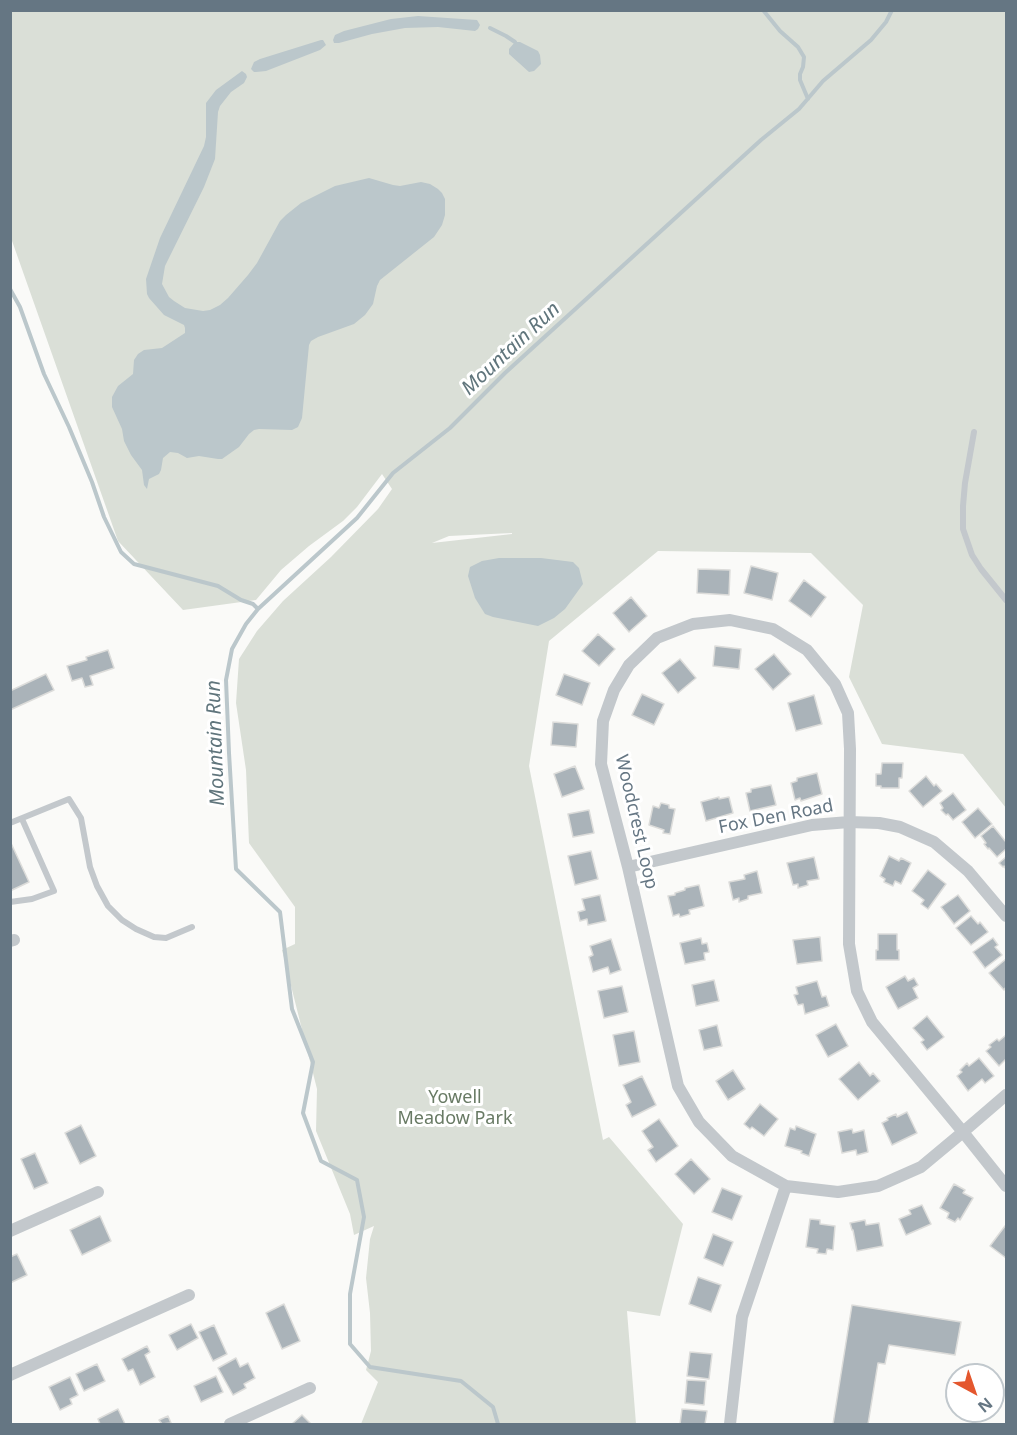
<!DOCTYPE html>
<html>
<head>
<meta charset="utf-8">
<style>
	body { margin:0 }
	#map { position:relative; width:1017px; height:1435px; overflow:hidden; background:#fafaf8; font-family:"Noto Sans",sans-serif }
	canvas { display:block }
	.frame { position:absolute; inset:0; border:12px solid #657683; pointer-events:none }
	.north { position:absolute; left:945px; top:1363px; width:60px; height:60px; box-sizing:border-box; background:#fff; border:2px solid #c1c8cd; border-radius:50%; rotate:140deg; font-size:16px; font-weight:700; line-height:24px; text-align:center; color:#657683 }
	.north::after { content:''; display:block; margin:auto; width:21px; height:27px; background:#e4572e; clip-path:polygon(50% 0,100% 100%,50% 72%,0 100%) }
</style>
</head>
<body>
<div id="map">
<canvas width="1017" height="1435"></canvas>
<div class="frame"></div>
<div class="north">N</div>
</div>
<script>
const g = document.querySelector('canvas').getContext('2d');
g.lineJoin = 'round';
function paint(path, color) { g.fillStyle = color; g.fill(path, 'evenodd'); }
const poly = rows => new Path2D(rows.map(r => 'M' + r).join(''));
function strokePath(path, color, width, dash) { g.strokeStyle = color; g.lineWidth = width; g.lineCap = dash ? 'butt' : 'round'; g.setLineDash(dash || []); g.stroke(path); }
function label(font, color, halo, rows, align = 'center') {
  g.font = font + ' "Noto Sans",sans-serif'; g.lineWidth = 6; g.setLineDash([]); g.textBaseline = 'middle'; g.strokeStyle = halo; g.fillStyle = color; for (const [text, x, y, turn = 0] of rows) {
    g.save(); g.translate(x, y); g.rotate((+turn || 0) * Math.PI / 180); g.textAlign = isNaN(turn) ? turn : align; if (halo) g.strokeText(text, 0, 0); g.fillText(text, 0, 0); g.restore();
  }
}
paint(poly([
	[10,11,1006,11,1006,808,963,754,882,744,849,677,863,605,811,553,658,551,549,641,529,766,603,1140,609,1137,683,1224,660,1316,627,1311,636,1424,361,1424,378,1382,366,1370,371,1351,370,1313,366,1278,370,1239,374,1226,354,1235,350,1214,316,1131,317,1089,282,950,295,944,295,907,249,843,246,770,236,703,239,659,257,631,283,601,331,557,378,509,392,489,382,474,357,507,343,521,309,546,281,570,256,600,183,610,118,541,11,238],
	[512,533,512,534,432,543,449,536]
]), '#dadfd7');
paint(poly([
	[418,16,477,20,480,25,478,29,475,31,438,27,405,28,372,34,339,43,334,43,333,40,335,35,344,31,391,19],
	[321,40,323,40,326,45,320,50,266,71,256,72,254,72,251,69,254,62,260,59],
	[515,42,520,42,538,51,540,55,541,64,534,71,529,72,509,54,509,49],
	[242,71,246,74,247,77,244,83,231,92,220,106,218,112,215,159,204,187,165,266,162,284,169,297,174,301,185,308,203,311,210,310,220,305,228,298,248,275,257,263,280,221,286,215,301,203,335,186,369,178,393,185,400,186,421,182,430,184,438,189,442,193,445,199,445,215,442,225,434,237,380,280,377,286,373,304,365,315,354,324,318,337,311,341,309,345,302,418,298,427,292,430,259,429,254,430,249,434,239,447,222,459,218,459,199,456,187,458,178,453,170,452,163,458,161,470,159,474,149,479,147,489,144,485,142,470,131,455,124,441,122,429,112,407,112,397,118,386,133,374,134,360,138,354,144,350,162,348,185,333,185,328,184,325,164,315,149,298,147,294,146,279,160,238,204,146,206,137,206,103,216,90],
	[499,558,541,558,573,562,579,568,583,584,565,609,554,618,538,626,493,617,485,614,475,598,468,576,470,567,482,561]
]), '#bbc7cb');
strokePath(poly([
	[763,10,780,31,798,47,804,57,803,67,800,74,800,80,808,99],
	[490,28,506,36,515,42],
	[10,289,20,307,44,374,69,427,92,482,104,517,121,552,134,564,218,586,241,600,253,604,258,609],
	[498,1424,493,1407,461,1381,370,1367,350,1344,350,1294,364,1217,357,1180,321,1161,303,1113,313,1062,292,1009,280,912,236,869,229,753,226,680,232,649,246,624,258,609,357,518,393,473,450,428,505,373,761,140,799,109,823,81,871,40,886,22,892,10]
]), '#bbc7cb', 4);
const building = poly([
	[751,566,778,573,772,600,744,593,751,566],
	[698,569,730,570,729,595,697,593,698,569],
	[804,580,826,597,811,617,789,601,804,580],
	[631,597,647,616,629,632,613,613,631,597],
	[598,634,615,649,599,666,582,651,598,634],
	[715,646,741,649,739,669,713,666,715,646],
	[108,650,114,668,90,676,93,685,85,687,82,678,72,681,67,666,87,660,86,657,108,650],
	[774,654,791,674,773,690,755,669,774,654],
	[680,659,696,678,678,693,662,673,680,659],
	[46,674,54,690,10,710,10,691,46,674],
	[564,674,590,683,582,705,556,695,564,674],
	[642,694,664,704,654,725,632,715,642,694],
	[814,695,822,724,796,731,788,703,814,695],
	[553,722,578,724,576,747,551,745,553,722],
	[882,763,903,763,902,778,899,778,899,788,881,788,881,786,876,786,876,774,881,774,882,763],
	[575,766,584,789,562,797,554,774,575,766],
	[817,773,822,794,801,801,800,798,795,800,791,783,797,781,797,778,817,773],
	[926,776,934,786,936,784,942,791,923,807,909,791,926,776],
	[771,785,776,805,750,811,746,793,751,792,751,789,771,785],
	[953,793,966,810,953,820,948,814,946,815,941,810,943,808,940,803,953,793],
	[719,797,719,799,729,797,733,813,706,821,701,802,719,797],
	[661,803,669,805,669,808,675,809,670,834,663,833,664,830,649,825,653,806,659,808,661,803],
	[978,808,992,824,975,838,962,822,978,808],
	[589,810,594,833,573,837,568,814,589,810],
	[993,826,1006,842,1006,849,997,857,989,848,988,849,984,844,986,843,981,836,993,826],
	[10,841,29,882,10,891,10,841],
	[591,851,598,879,575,885,568,856,591,851],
	[889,856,899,861,901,858,911,863,901,884,895,881,893,886,884,882,885,879,880,876,889,856],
	[814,857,819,879,807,881,808,885,798,888,798,884,793,885,787,863,814,857],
	[1006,857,1006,869,1004,866,1003,867,999,863,1006,857],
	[928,870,946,884,928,909,921,904,924,900,912,891,928,870],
	[757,871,762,893,748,896,748,899,739,902,739,898,733,900,729,882,745,879,744,875,757,871],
	[699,885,704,906,689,910,690,914,680,917,679,914,673,916,668,896,675,895,675,893,685,890,685,888,699,885],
	[600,895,606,921,588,925,587,919,580,921,578,912,585,910,582,899,600,895],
	[958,895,970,911,954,924,941,907,958,895],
	[971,916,978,924,980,922,988,932,971,945,956,928,971,916],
	[878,934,897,934,897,950,899,950,899,960,876,960,876,950,878,950,878,934],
	[820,937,822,961,797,964,793,940,820,937],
	[701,938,702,944,707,943,709,952,704,953,705,960,685,964,680,943,701,938],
	[993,938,998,945,995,947,1002,955,985,968,973,952,993,938],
	[611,939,621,970,610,974,608,967,593,972,589,957,593,955,590,946,611,939],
	[1006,959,1006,987,1004,990,989,973,1006,959],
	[905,976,908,981,914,978,918,985,913,988,918,998,898,1009,886,987,905,976],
	[714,980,719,1001,696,1006,692,985,714,980],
	[817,981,822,997,826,996,829,1006,805,1014,803,1004,798,1005,794,995,798,994,796,987,817,981],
	[622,986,628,1012,604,1018,598,991,622,986],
	[927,1016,944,1037,927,1050,921,1042,924,1040,913,1028,927,1016],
	[836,1024,848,1046,828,1057,816,1035,836,1024],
	[717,1025,722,1046,704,1050,699,1030,717,1025],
	[634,1031,640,1062,619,1066,613,1035,634,1031],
	[1006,1035,1006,1059,999,1066,986,1051,991,1047,989,1045,997,1039,999,1041,1006,1035],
	[979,1058,994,1076,985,1083,982,1079,968,1091,957,1076,962,1072,960,1070,967,1063,969,1066,979,1058],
	[859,1062,870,1076,873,1073,880,1081,858,1100,839,1079,859,1062],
	[733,1070,745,1089,728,1100,716,1081,733,1070],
	[642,1076,656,1105,632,1117,626,1105,631,1102,623,1085,642,1076],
	[760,1104,778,1119,764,1136,752,1127,750,1129,744,1124,760,1104],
	[907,1112,917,1133,892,1145,882,1123,888,1120,887,1118,896,1114,897,1117,907,1112],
	[659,1119,678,1146,656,1162,648,1150,653,1147,642,1131,659,1119],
	[81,1125,96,1156,80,1164,65,1133,81,1125],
	[796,1126,816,1134,809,1156,801,1153,802,1151,785,1146,790,1128,795,1130,796,1126],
	[852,1129,853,1133,864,1130,868,1152,857,1155,856,1150,842,1153,838,1132,852,1129],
	[35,1153,48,1183,34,1189,21,1159,35,1153],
	[691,1159,710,1179,694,1194,675,1174,691,1159],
	[954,1184,965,1190,963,1193,973,1198,960,1220,958,1218,955,1222,947,1218,949,1213,940,1208,954,1184],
	[722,1188,742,1196,732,1220,712,1212,722,1188],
	[922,1205,931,1224,906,1235,899,1219,911,1214,909,1210,922,1205],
	[100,1216,111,1241,82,1255,70,1230,100,1216],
	[810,1219,820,1220,820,1224,835,1226,833,1250,827,1249,826,1254,817,1253,818,1249,806,1247,810,1219],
	[865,1220,866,1225,879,1223,883,1246,857,1251,853,1230,852,1230,850,1223,865,1220],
	[1005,1226,1006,1227,1006,1258,990,1246,1005,1226],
	[713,1234,733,1242,723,1266,704,1258,713,1234],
	[17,1254,27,1275,10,1283,10,1257,17,1254],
	[698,1277,721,1285,711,1312,689,1304,698,1277],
	[284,1304,300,1341,282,1349,266,1313,284,1304],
	[852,1305,961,1322,955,1355,889,1345,885,1364,878,1363,868,1424,833,1424,852,1305],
	[191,1324,198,1338,177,1350,169,1335,191,1324],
	[214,1325,227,1354,213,1361,199,1332,214,1325],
	[147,1346,150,1352,145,1355,155,1377,140,1385,133,1369,128,1371,122,1359,147,1346],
	[690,1352,712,1354,709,1379,687,1376,690,1352],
	[236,1358,240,1367,248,1363,255,1378,244,1384,246,1388,233,1395,218,1368,236,1358],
	[97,1364,105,1381,84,1391,76,1374,97,1364],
	[216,1376,223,1392,201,1402,194,1386,216,1376],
	[70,1377,78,1395,70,1399,72,1404,60,1410,49,1387,70,1377],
	[687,1380,706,1381,704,1405,685,1403,687,1380],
	[118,1409,125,1424,100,1424,98,1419,118,1409],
	[682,1409,707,1411,705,1424,680,1424,682,1409],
	[302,1415,311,1424,292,1424,302,1415],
	[168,1416,171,1423,162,1424,159,1420,168,1416]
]);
paint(building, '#aab3b9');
strokePath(building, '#dcdcda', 1.5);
strokePath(poly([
	[974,432,965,483,963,506,963,529,972,555,981,569,1006,600],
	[10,823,69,799,81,818,90,867,97,886,108,906,122,920,136,929,154,937,166,938,192,927],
	[10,902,32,899,54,891,22,819]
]), '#c3c8cc', 6);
strokePath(poly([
	[628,867,812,825,849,822,879,823,900,827,934,842,968,871,1006,916],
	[10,941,14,940],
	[1006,1095,963,1132,921,1167,878,1186,838,1192,786,1186,732,1156,699,1122,678,1086,628,867,601,764,603,721,614,690,629,665,657,638,693,624,730,620,773,629,807,650,835,684,848,713,850,749,849,944,857,991,872,1022,963,1132,1006,1186],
	[10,1231,98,1192],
	[10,1375,189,1295],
	[230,1424,310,1388],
	[730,1424,742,1317,786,1186]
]), '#c3c8cc', 12);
label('18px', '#657683', '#fff', [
	["Fox Den Road",776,817,-11],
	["Woodcrest Loop",636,822,77]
]);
label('18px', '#687a64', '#fff', [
	["Yowell",455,1098],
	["Meadow Park",455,1119]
]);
label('italic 20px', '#60757c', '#fff', [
	["Mountain Run",511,349,-43],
	["Mountain Run",216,743,-92]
]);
</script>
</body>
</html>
